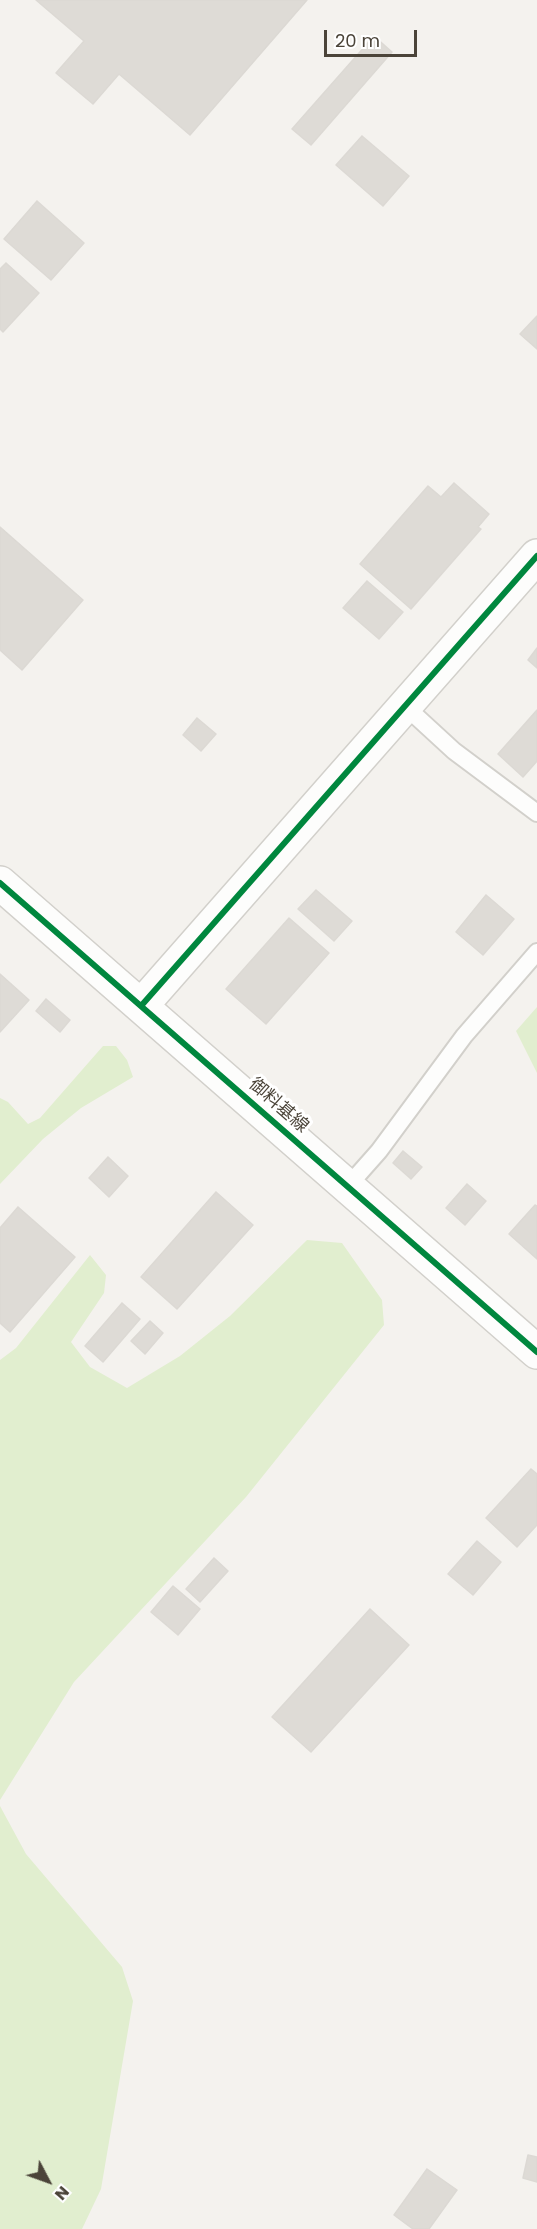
<!DOCTYPE html>
<html>
<head>
<meta charset="utf-8">
<style>
	body { margin:0 }
	#map { position:relative; width:537px; height:2229px; overflow:hidden; background:#f4f2ee; font-family:Poppins,sans-serif }
	canvas { display:block }
	.north { position:absolute; left:18px; top:2151px; width:60px; height:60px; -webkit-text-stroke:4px #fff; paint-order:stroke; rotate:131deg; font-size:16px; font-weight:700; line-height:24px; text-align:center; color:#4b4439 }
	.north::after { content:''; display:block; margin:auto; width:21px; height:27px; background:#4b4439; clip-path:polygon(50% 0,100% 100%,50% 72%,0 100%) }
	.scale { position:absolute; left:324px; top:30px; width:93px; height:27px; box-sizing:border-box; border:3px solid #4b4439; border-top:0; padding-left:8px; font-size:18px; line-height:21px; white-space:nowrap; color:#4b4439; -webkit-text-stroke:4px #fff; paint-order:stroke }
</style>
</head>
<body>
<div id="map">
<canvas width="537" height="2229"></canvas>
<div class="north">N</div>
<div class="scale">20 m</div>
</div>
<script>
const g = document.querySelector('canvas').getContext('2d');
g.lineJoin = 'round';
function paint(path, color) { g.fillStyle = color; g.fill(path, 'evenodd'); }
const poly = rows => new Path2D(rows.map(r => 'M' + r).join(''));
function strokePath(path, color, width, dash) { g.strokeStyle = color; g.lineWidth = width; g.lineCap = dash ? 'butt' : 'round'; g.setLineDash(dash || []); g.stroke(path); }
function label(font, color, halo, rows, align = 'center') {
  g.font = font + ' Poppins,"Noto Sans JP",sans-serif'; g.lineWidth = 6; g.setLineDash([]); g.textBaseline = 'middle'; g.strokeStyle = halo; g.fillStyle = color; for (const [text, x, y, turn = 0] of rows) {
    g.save(); g.translate(x, y); g.rotate((+turn || 0) * Math.PI / 180); g.textAlign = isNaN(turn) ? turn : align; if (halo) g.strokeText(text, 0, 0); g.fillText(text, 0, 0); g.restore();
  }
}
paint(poly([
	[537,1007,537,1073,516,1031],
	[103,1046,116,1046,127,1060,133,1077,81,1108,43,1139,0,1184,0,1098,8,1102,28,1124,40,1118],
	[307,1240,342,1243,382,1300,384,1325,246,1497,74,1682,0,1800,0,1360,16,1348,90,1255,106,1275,104,1293,71,1342,90,1367,127,1388,180,1356,230,1316],
	[0,1806,26,1854,122,1967,133,2001,101,2189,82,2229,0,2229]
]), '#e1eecf');
const building = poly([
	[36,0,307,0,190,135,119,74,93,104,56,73,84,41,36,0],
	[374,36,392,52,311,145,292,129,374,36],
	[362,136,409,176,383,206,336,165,362,136],
	[37,201,84,243,51,280,4,239,37,201],
	[6,263,39,293,3,332,0,329,0,269,6,263],
	[537,316,537,349,520,334,537,316],
	[454,483,489,514,478,527,481,529,411,609,360,564,428,486,441,497,454,483],
	[0,527,83,600,22,670,0,650,0,527],
	[367,581,403,612,379,639,343,608,367,581],
	[537,648,537,668,528,660,537,648],
	[537,710,537,761,523,777,498,754,537,710],
	[197,718,216,734,201,751,183,735,197,718],
	[316,890,352,921,334,941,298,909,316,890],
	[486,895,514,919,483,955,456,932,486,895],
	[289,918,329,953,266,1024,226,989,289,918],
	[0,974,29,1000,0,1032,0,974],
	[46,999,70,1020,60,1032,36,1011,46,999],
	[403,1151,422,1167,411,1179,393,1163,403,1151],
	[108,1157,128,1176,109,1197,89,1178,108,1157],
	[467,1184,486,1201,465,1225,446,1208,467,1184],
	[216,1192,253,1225,177,1309,141,1277,216,1192],
	[535,1205,537,1206,537,1259,509,1234,535,1205],
	[18,1207,75,1257,10,1332,0,1323,0,1228,18,1207],
	[122,1303,140,1319,103,1362,85,1346,122,1303],
	[150,1321,163,1333,145,1354,131,1341,150,1321],
	[531,1469,537,1474,537,1525,517,1547,486,1518,531,1469],
	[477,1541,501,1562,473,1595,448,1574,477,1541],
	[214,1558,228,1571,200,1602,186,1589,214,1558],
	[173,1586,200,1609,178,1635,151,1612,173,1586],
	[370,1609,409,1645,311,1752,272,1717,370,1609],
	[528,2155,537,2157,537,2182,523,2178,528,2155],
	[427,2169,457,2190,429,2229,413,2229,394,2215,427,2169]
]);
paint(building, '#dedbd6');
strokePath(building, '#dcd9d4', 1.5);
const service = poly([
	[405,706,454,751,537,813],
	[348,1186,379,1151,464,1036,537,952]
]);
const tertiary = poly([
	[0,883,537,1352],
	[141,1006,537,556]
]);
strokePath(service, '#d2d0cb', 20);
strokePath(tertiary, '#d2d0cb', 36);
strokePath(service, '#fdfdfc', 16);
strokePath(tertiary, '#fdfdfc', 33);
strokePath(poly([
	[0,883,537,1352],
	[141,1006,537,556]
]), '#00873e', 6);
label('18px', '#4b4439', '#fff', [
	["御料基線",278,1106,41]
]);
</script>
</body>
</html>
